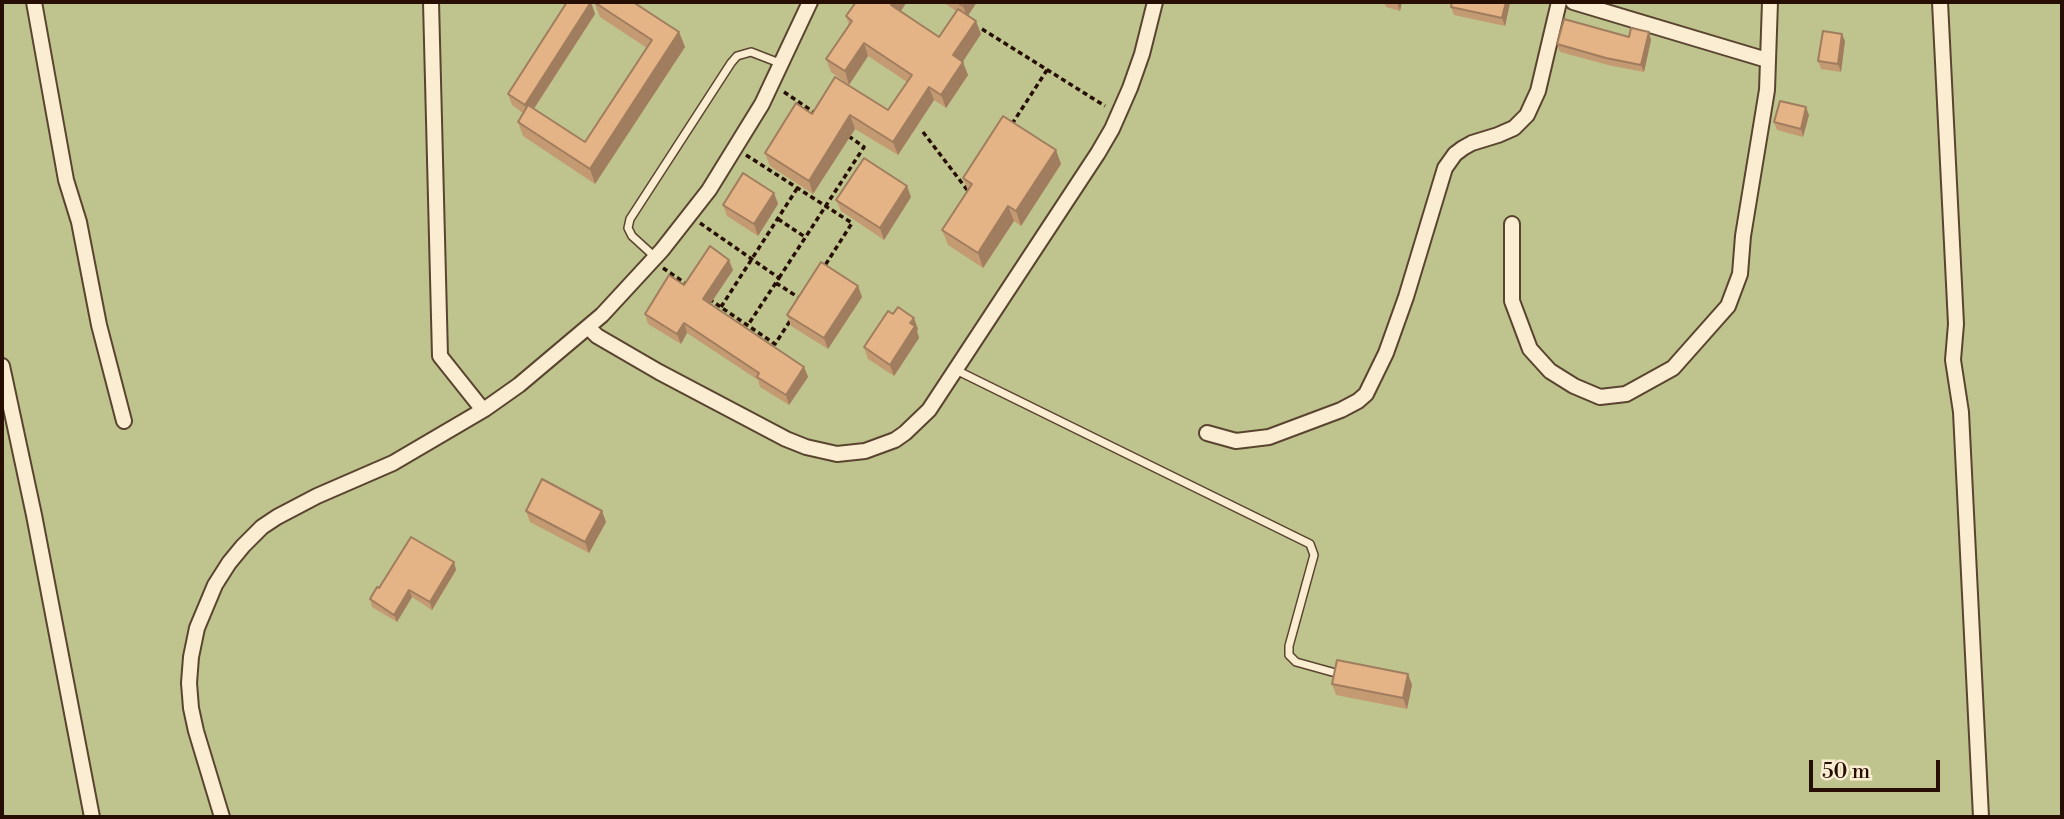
<!DOCTYPE html>
<html>
<head>
<meta charset="utf-8">
<style>
	body { margin:0 }
	#map { position:relative; width:2064px; height:819px; overflow:hidden; background:#f8e4b8; font-family:"Libre Bodoni",serif }
	canvas { display:block }
	.frame { position:absolute; inset:0; border:4px solid #260e02; pointer-events:none }
	.scale { position:absolute; left:1809px; top:760px; width:131px; height:32px; box-sizing:border-box; border:4px solid #260e02; border-top:0; padding-left:9px; font-size:21px; line-height:24px; white-space:nowrap; color:#260e02; -webkit-text-stroke:5px #faedd1; paint-order:stroke }
</style>
</head>
<body>
<div id="map">
<canvas width="2064" height="819"></canvas>
<div class="frame"></div>
<div class="scale">50 m</div>
</div>
<script>
const g = document.querySelector('canvas').getContext('2d');
g.lineJoin = 'round';
function paint(path, color) { g.fillStyle = color; g.fill(path, 'evenodd'); }
const poly = rows => new Path2D(rows.map(r => 'M' + r).join(''));
function strokePath(path, color, width, dash) { g.strokeStyle = color; g.lineWidth = width; g.lineCap = dash ? 'butt' : 'round'; g.setLineDash(dash || []); g.stroke(path); }
paint(poly([
	[2,2,2062,2,2062,817,2,817]
]), '#bfc48e');
const lane = poly([
	[655,257,632,236,628,228,630,219,731,63,737,56,751,52,782,64],
	[956,370,1310,544,1314,555,1289,646,1289,655,1296,662,1332,672]
]);
const street = poly([
	[34,2,66,180,79,222,99,325,124,421],
	[431,2,440,356,483,410],
	[1573,2,1767,60],
	[1940,2,1956,324,1953,360,1961,412,1981,817],
	[1512,224,1512,301,1530,349,1550,371,1574,386,1600,397,1626,394,1673,368,1728,306,1740,274,1743,236,1767,90,1770,2],
	[588,327,597,336,659,372,786,439,806,447,837,454,865,451,895,440,905,433,929,410,1098,153,1112,129,1130,88,1142,54,1155,2],
	[2,366,34,515,92,817],
	[1207,433,1236,441,1269,437,1341,410,1358,401,1366,394,1386,353,1406,297,1445,168,1455,154,1463,148,1472,143,1498,135,1514,128,1527,115,1538,91,1559,2],
	[222,817,196,731,191,708,189,683,191,657,197,628,215,585,229,563,243,546,262,527,277,517,317,496,393,463,485,409,519,385,602,315,662,250,709,190,762,104,810,2]
]);
strokePath(lane, '#5a4430', 10);
strokePath(street, '#5a4430', 18);
strokePath(poly([
	[982,29,1105,106],
	[784,92,815,113],
	[1012,124,1047,70],
	[923,132,968,191,969,189],
	[746,155,852,223,824,267],
	[778,219,805,237],
	[700,223,779,278,748,325],
	[663,268,688,285],
	[779,278,864,147,847,135],
	[776,283,801,299],
	[709,299,775,344,792,318],
	[721,307,798,187]
]), '#260e02', 3.5, [5, 3.5]);
strokePath(lane, '#faedd1', 7);
strokePath(street, '#faedd1', 14);
paint(poly([
	[591,2,595,14,534,109,585,142,647,48,600,17,594,2,679,32,685,47,595,184,523,136,518,122,523,113,512,105,508,94],
	[943,2,977,2,968,15,981,34,962,62,968,75,946,108,934,100,898,155,855,129,813,194,770,166,765,153,812,114,888,110,907,82,868,56,849,85,831,72,826,59,849,25,846,16,863,3,900,11,939,37,956,11],
	[1384,2,1402,2,1400,11,1386,7],
	[1510,3,1505,26,1454,15,1451,7],
	[1629,37,1651,40,1644,72,1608,65,1560,52,1557,44],
	[1845,41,1841,72,1821,69,1818,61],
	[1809,115,1803,137,1777,130,1774,122],
	[1056,150,1061,164,1021,226,1014,221,983,268,948,245,942,230,968,191,963,178],
	[774,193,778,204,758,236,727,216,723,205],
	[911,197,884,240,841,211,836,200],
	[733,270,710,304,804,367,808,377,789,405,760,387,758,380,687,333,681,344,648,324,645,314],
	[858,286,862,297,828,349,791,326,787,315],
	[918,329,917,331,919,338,894,376,868,359,864,347],
	[526,511,602,511,606,522,589,553,530,522],
	[454,562,456,570,432,610,412,597,397,622,372,607,370,599,379,588],
	[1408,674,1412,685,1407,709,1336,695,1332,684]
]), '#c49a73');
paint(poly([
	[591,2,595,14,529,116,525,105],
	[893,2,907,2,896,18,891,5],
	[965,2,977,2,967,17,963,6],
	[1398,2,1402,2,1400,11,1397,3],
	[1506,2,1509,2,1510,3,1505,26,1502,18],
	[976,21,981,34,958,69,953,55],
	[679,32,685,47,595,184,590,169],
	[1649,32,1651,40,1644,72,1641,65],
	[1842,34,1845,41,1841,72,1838,64],
	[864,43,868,56,849,85,845,71],
	[963,62,968,75,946,108,941,95],
	[929,87,934,100,898,155,893,142],
	[1806,107,1809,115,1803,137,1801,129],
	[850,115,855,129,813,194,809,181],
	[1056,150,1061,164,1021,226,1016,211],
	[907,186,911,197,884,240,880,228],
	[774,193,778,204,758,236,754,224],
	[1008,206,1014,221,983,268,978,253],
	[729,260,733,270,707,309,703,299],
	[858,286,862,297,828,349,824,338],
	[914,318,918,329,917,331,919,338,894,376,890,365],
	[684,323,687,333,681,344,677,334],
	[804,367,808,377,789,405,786,395],
	[602,511,606,522,589,553,585,542],
	[454,562,456,570,432,610,430,602],
	[409,590,412,597,397,622,394,615],
	[1408,674,1412,685,1407,709,1403,698]
]), '#a07d5e');
const building = poly([
	[567,2,591,2,525,105,508,94,567,2],
	[594,2,633,2,679,32,590,169,518,122,528,105,585,142,652,40,594,2],
	[856,2,861,2,863,3,864,2,893,2,891,5,939,37,958,9,976,21,953,55,963,62,941,95,929,87,893,142,850,115,809,181,765,153,796,103,812,114,835,77,888,110,912,75,864,43,845,71,826,59,852,21,846,16,856,2],
	[956,2,965,2,963,6,956,2],
	[1452,2,1506,2,1502,18,1451,7,1452,2],
	[1564,19,1629,37,1631,28,1649,32,1641,65,1606,58,1557,44,1564,19],
	[1823,31,1842,34,1838,64,1818,61,1823,31],
	[1780,101,1806,107,1801,129,1774,122,1780,101],
	[1003,116,1056,150,1016,211,1008,206,978,253,942,230,972,184,963,178,1003,116],
	[864,158,907,186,880,228,836,200,864,158],
	[743,173,774,193,754,224,723,205,743,173],
	[710,246,729,260,703,299,804,367,786,395,757,377,759,373,684,323,677,334,645,314,669,275,684,285,710,246],
	[821,262,858,286,824,338,787,315,821,262],
	[898,307,914,318,910,323,915,326,890,365,864,347,888,311,893,314,898,307],
	[542,479,602,511,585,542,526,511,542,479],
	[411,537,454,562,430,602,409,590,394,615,370,599,377,587,379,588,411,537],
	[1337,660,1408,674,1403,698,1332,684,1337,660]
]);
paint(building, '#e4b386');
strokePath(building, '#a07d5e', 2);
</script>
</body>
</html>
